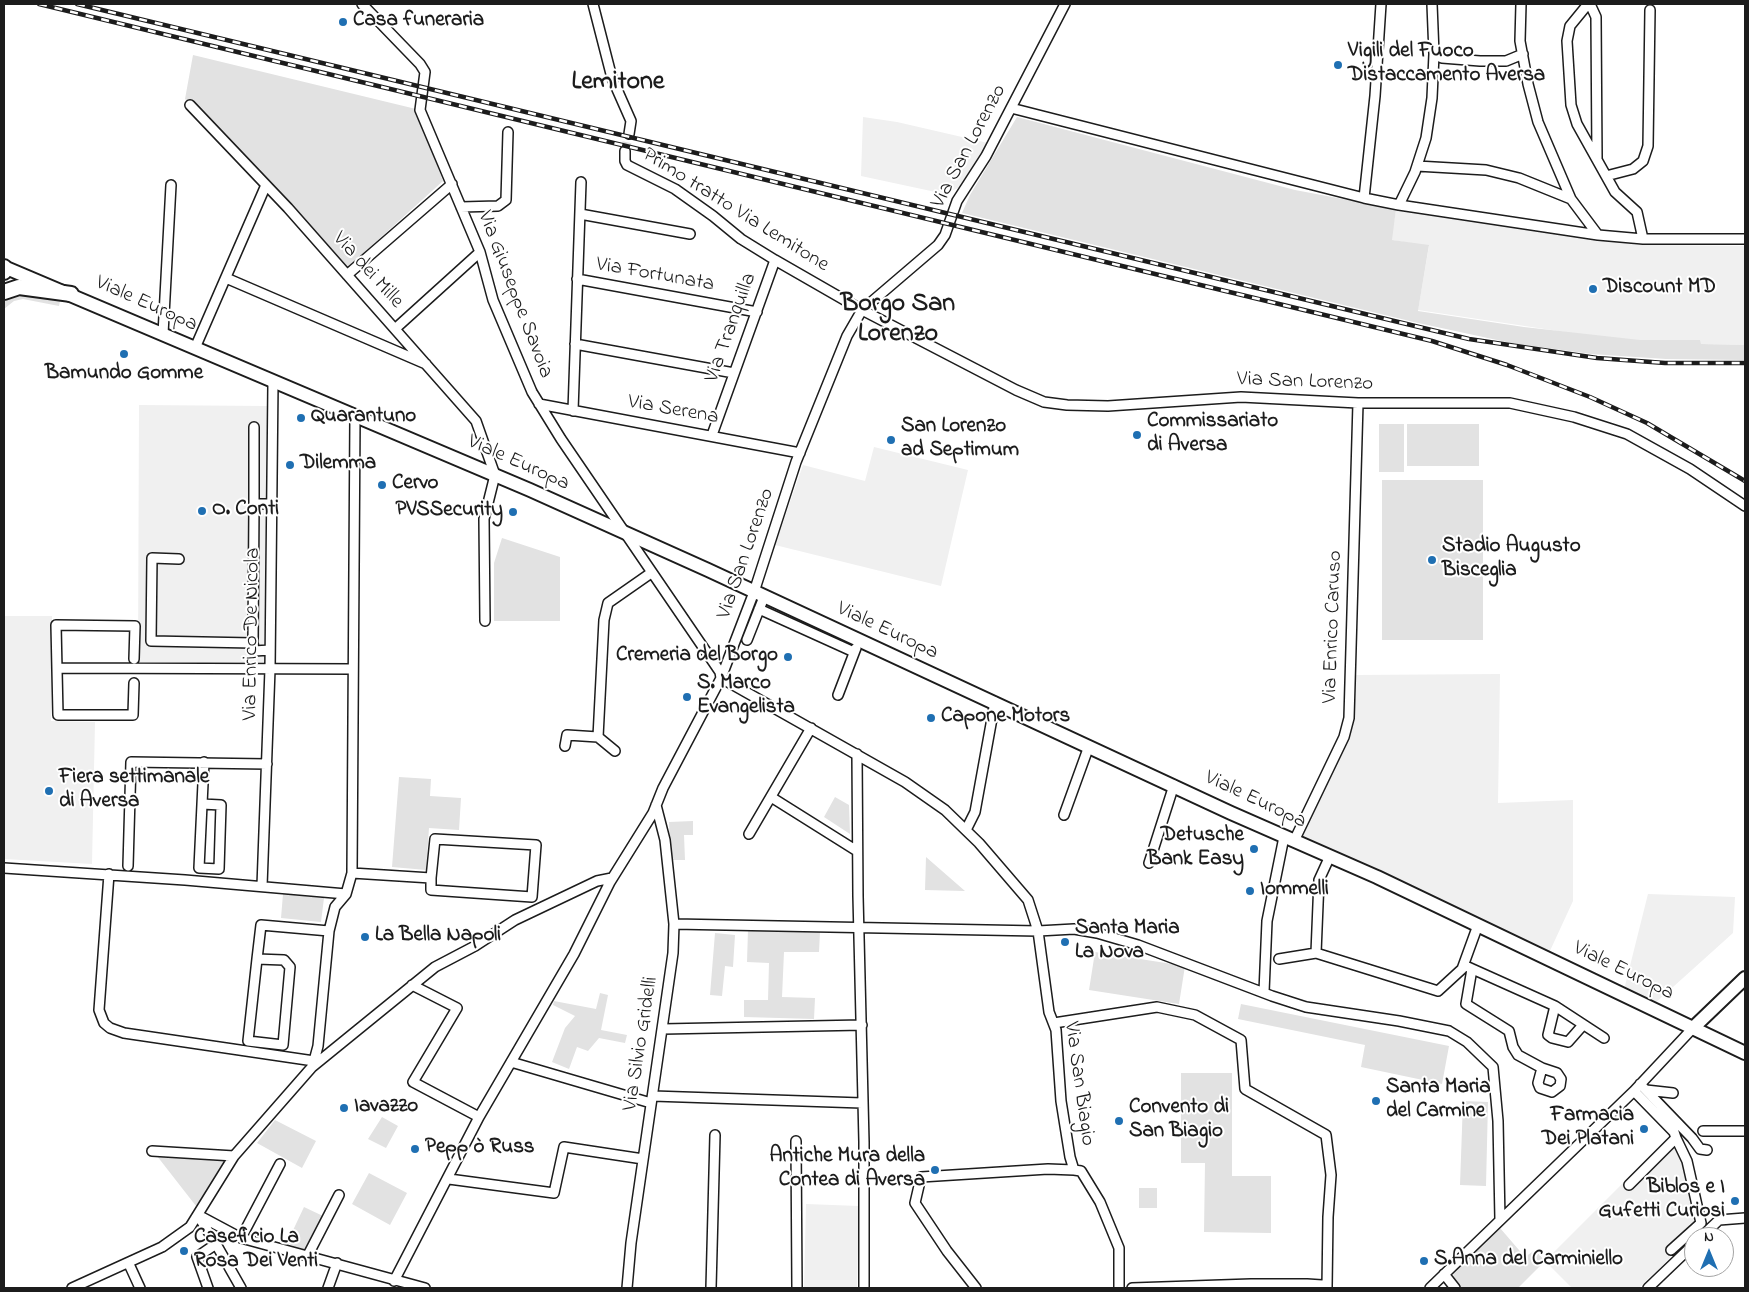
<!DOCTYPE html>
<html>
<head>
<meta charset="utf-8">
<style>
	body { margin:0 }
	#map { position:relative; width:1749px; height:1292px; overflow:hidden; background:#fff; font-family:"Indie Flower",sans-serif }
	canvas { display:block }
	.frame { position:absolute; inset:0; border:5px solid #1c1c1c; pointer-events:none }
	.north { position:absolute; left:1684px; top:1227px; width:50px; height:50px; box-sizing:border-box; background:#fff; border:1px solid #a4a4a4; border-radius:50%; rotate:0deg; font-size:14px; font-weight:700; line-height:20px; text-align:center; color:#1c1c1c }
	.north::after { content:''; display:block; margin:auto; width:18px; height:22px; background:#1f6fb2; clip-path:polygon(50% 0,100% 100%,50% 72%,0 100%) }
</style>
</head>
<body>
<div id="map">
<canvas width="1749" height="1292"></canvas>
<div class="frame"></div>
<div class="north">N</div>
</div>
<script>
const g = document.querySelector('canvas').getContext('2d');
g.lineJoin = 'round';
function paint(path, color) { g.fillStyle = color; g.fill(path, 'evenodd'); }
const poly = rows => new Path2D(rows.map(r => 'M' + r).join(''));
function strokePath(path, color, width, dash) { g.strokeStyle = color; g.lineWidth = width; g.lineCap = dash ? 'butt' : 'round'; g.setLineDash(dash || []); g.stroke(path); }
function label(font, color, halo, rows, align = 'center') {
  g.font = font + ' "Indie Flower",sans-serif'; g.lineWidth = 4; g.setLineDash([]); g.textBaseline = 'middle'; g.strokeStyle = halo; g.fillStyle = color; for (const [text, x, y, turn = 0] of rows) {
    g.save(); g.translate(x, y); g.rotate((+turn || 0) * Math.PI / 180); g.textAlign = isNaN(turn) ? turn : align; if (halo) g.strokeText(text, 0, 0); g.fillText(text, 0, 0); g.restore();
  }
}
paint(poly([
	[863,117,897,122,988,143,960,187,945,194,861,176],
	[1396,209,1638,245,1745,246,1745,345,1638,343,1418,310,1429,246,1391,240],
	[139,405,267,406,264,662,138,662],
	[874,447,968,470,941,586,775,545,803,465,865,481],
	[4,616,52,616,51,721,95,722,92,864,4,859],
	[1500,674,1498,803,1573,800,1573,901,1549,953,1300,839,1348,739,1353,718,1354,675],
	[1648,894,1735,897,1733,933,1653,1005,1624,990],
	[1674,1132,1684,1140,1705,1224,1639,1288,1572,1288,1545,1261],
	[806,1204,859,1206,857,1288,804,1288]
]), '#f0f0f0');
paint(poly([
	[193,55,416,109,443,181,348,267,344,266,239,152,185,99],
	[1017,117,1295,190,1396,209,1392,240,1429,245,1418,311,1524,327,1640,340,1700,340,1701,344,1745,345,1745,360,1666,359,1591,354,1511,343,1418,323,962,213,970,195],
	[29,292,60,301,59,306,23,299,14,301,4,309,6,296],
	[1379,424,1404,424,1404,472,1379,472],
	[1407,424,1479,424,1479,466,1407,466],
	[1382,480,1483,480,1483,640,1382,640],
	[502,538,560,557,560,621,494,621,494,563],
	[399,777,431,779,430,796,461,798,459,830,429,828,426,870,392,867],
	[835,797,849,805,850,834,824,817],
	[693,821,693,835,684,835,685,860,670,860,669,822],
	[926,857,965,891,925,890],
	[283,894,324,898,321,922,281,918],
	[748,930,820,932,819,952,784,952,782,997,815,998,814,1019,744,1017,744,1000,768,1000,769,963,747,962],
	[715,933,735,935,733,967,725,966,722,996,710,995],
	[1095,952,1185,966,1179,1004,1089,990],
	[600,993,608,995,601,1030,627,1035,625,1043,599,1038,588,1051,577,1047,569,1069,552,1062,565,1028,575,1016,553,1005,554,1001,596,1009],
	[1241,1004,1449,1046,1442,1084,1361,1067,1365,1045,1238,1019],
	[1181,1073,1232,1073,1232,1176,1271,1176,1271,1233,1204,1232,1205,1163,1181,1163],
	[1463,1101,1488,1102,1486,1186,1460,1185],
	[382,1117,398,1126,386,1148,368,1139],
	[275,1120,316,1141,302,1168,257,1143],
	[157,1156,227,1161,196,1206],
	[369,1173,407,1193,390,1225,352,1204],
	[1139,1188,1157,1188,1157,1208,1139,1208],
	[304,1207,323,1216,306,1252,287,1243],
	[1500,1228,1525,1257,1535,1250,1545,1261,1518,1288,1461,1288,1454,1279,1453,1272]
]), '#e2e2e2');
strokePath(poly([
	[625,151,629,134]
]), '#ddd', 9, [9, 4.5]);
const minor = poly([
	[362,4,420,64,425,72,420,110,480,252,493,300,532,392,561,439,720,672,721,678,905,782,945,810,979,843,1028,900,1038,931,1049,1012,1056,1030,1061,1101,1070,1157,1074,1170,1081,1171,1100,1202,1119,1248,1119,1288],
	[593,4,612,78,631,121,629,134],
	[1521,4,1520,41,1528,84,1538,122,1571,199,1598,235],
	[1588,4,1570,26,1567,41,1571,105,1577,124,1615,192,1637,212,1643,239],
	[1590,4,1596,17,1597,158],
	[1434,54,1442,58,1480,61,1506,61,1523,54],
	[190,105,288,208,476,421,495,475,484,519,485,621],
	[1011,108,1364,198,1399,205,1598,235,1643,239,1745,239],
	[625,151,625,161,627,165,675,189,713,216,741,239,775,260,862,310,1016,390,1044,402,1067,405,1108,406,1241,397,1358,403,1510,403,1574,417,1627,434,1690,469,1745,506],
	[1417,166,1486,170,1519,178,1571,199],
	[1606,176,1633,169,1643,161,1648,146,1650,10],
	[1364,198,1375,96,1381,4],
	[1399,205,1415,172,1426,138,1432,98,1434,54,1432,4],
	[461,207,498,206,506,200,508,132],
	[580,214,690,234],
	[347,275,452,184],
	[226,278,426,364],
	[577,279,757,312],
	[396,328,480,252],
	[163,334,171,185],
	[575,344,734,373],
	[195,348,266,185],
	[539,404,800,453],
	[573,411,581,182],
	[254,427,254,504],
	[712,435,775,260],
	[179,559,152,558,151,641,253,643,254,504,272,504],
	[759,609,854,652],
	[747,640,764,597],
	[253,643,254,651,270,650],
	[57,668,353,669],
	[134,683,133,715,58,715,56,625,135,626,134,659],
	[838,695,856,648],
	[598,737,604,620,608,603,651,573],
	[565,746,567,735,598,737,615,751],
	[857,754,858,896,864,1142,864,1288],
	[771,797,857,851],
	[202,804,221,805,219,869,199,868,204,762],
	[1064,815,1089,746],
	[966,830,975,812,995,702],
	[749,834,811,728],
	[1294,841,1344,737,1349,718,1358,403],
	[1330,856,1319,880,1316,953,1438,991,1462,969,1478,925],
	[1149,863,1174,785],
	[128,866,131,762,267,764],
	[4,868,185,880,346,894],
	[352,873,431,878,431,890,532,897,536,845,435,839,431,878],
	[109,874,99,1010,104,1023,110,1028,124,1033,314,1061],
	[262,886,270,669,273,383],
	[674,924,1038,931,1074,929,1097,933,1138,945,1272,996,1306,1007,1399,1021,1449,1031,1467,1042,1493,1067,1498,1121,1500,1220],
	[257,959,284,960,290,967,283,1045,248,1041,257,959,261,925,329,931],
	[1279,959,1316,953],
	[1468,967,1555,1006,1604,1038],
	[1472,969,1466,1004,1509,1031,1513,1047,1518,1055,1542,1068,1557,1073,1561,1079,1560,1086,1552,1092,1540,1088,1538,1083,1542,1068],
	[412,985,457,1008,413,1082,479,1117],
	[1264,992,1267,921,1284,837],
	[1555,1006,1548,1035,1552,1038,1568,1042,1583,1025],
	[1054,1023,1157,1007,1195,1015,1241,1040,1245,1089,1326,1135,1331,1175,1328,1217,1327,1287],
	[663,1029,862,1025],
	[511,1062,651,1103],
	[312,1067,435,967,475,946,515,920,597,881,612,878],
	[1640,1084,1692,1138,1700,1149,1707,1150],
	[1646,1090,1673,1093],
	[653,1096,862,1103],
	[1703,1131,1745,1131],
	[796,1141,797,1288],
	[152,1151,234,1156],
	[449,1179,554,1193,564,1147,643,1159],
	[1629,1185,1676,1138,1674,1132,1634,1091],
	[198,1215,241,1238,425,1288],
	[199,1217,216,1244,197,1257,208,1288],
	[1701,1237,1719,1220,1745,1218],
	[241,1238,280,1164],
	[216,1244,241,1288],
	[1671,1250,1701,1223,1687,1161,1676,1138],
	[308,1255,339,1195],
	[129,1264,140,1288],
	[1444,1274,1455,1288],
	[394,1281,479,1117,574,954,610,882,653,813,663,788,721,678,754,592,796,462,847,336,862,310,938,245,945,235,957,201,986,156,1065,4],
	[72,1288,162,1247,190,1227,234,1156,312,1067,314,1061,318,1046,329,931,335,907,346,894,352,873,355,416],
	[328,1288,337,1263],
	[627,1288,631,1243,673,953,674,924,665,840,656,805],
	[711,1288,715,1135],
	[976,1288,947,1251,915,1203,921,1177,1048,1169,1074,1170],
	[1132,1288,1251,1284,1307,1284,1322,1285,1327,1288],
	[1430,1288,1634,1091,1693,1028],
	[1648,1288,1694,1244]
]);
const secondary = poly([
	[4,267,530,490,708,570,1231,813,1377,877,1745,1053],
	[1693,1028,1745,978]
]);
const trunk = poly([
	[4,272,4,267],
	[4,292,19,287,71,294]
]);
strokePath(minor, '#1c1c1c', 12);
strokePath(secondary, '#1c1c1c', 16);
strokePath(trunk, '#1c1c1c', 18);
strokePath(minor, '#fff', 9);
strokePath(secondary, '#fff', 12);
strokePath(trunk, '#fff', 14);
const rail = poly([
	[39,4,1432,341,1507,365,1590,397,1647,423,1745,481],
	[77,4,1469,339,1597,358,1665,363,1745,363]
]);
strokePath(rail, '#1c1c1c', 4.5);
strokePath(rail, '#fff', 2.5, [8]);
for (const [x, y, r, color] of [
	[343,22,5,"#1f6fb2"],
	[1338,65,5,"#1f6fb2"],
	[1593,289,5,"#1f6fb2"],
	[124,354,5,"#1f6fb2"],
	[301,418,5,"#1f6fb2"],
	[1137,435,5,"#1f6fb2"],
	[891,440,5,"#1f6fb2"],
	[290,465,5,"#1f6fb2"],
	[382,485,5,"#1f6fb2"],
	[202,511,5,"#1f6fb2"],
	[513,512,5,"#1f6fb2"],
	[1432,560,5,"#1f6fb2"],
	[788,657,5,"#1f6fb2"],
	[687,697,5,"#1f6fb2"],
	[931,718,5,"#1f6fb2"],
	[49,791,5,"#1f6fb2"],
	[1254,849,5,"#1f6fb2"],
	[1250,891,5,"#1f6fb2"],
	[365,937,5,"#1f6fb2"],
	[1065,942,5,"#1f6fb2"],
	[1376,1101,5,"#1f6fb2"],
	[344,1108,5,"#1f6fb2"],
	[1119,1121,5,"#1f6fb2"],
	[1644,1129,5,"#1f6fb2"],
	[415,1149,5,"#1f6fb2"],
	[935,1170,5,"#1f6fb2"],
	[1735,1201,5,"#1f6fb2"],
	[184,1251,5,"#1f6fb2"],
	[1424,1261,5,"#1f6fb2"]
]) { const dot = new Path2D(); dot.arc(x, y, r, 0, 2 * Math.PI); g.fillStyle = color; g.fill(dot); strokePath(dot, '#fff', 2); }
label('bold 21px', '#1c1c1c', '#fff', [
	["Casa funeraria",353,22],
	["Vigili del Fuoco",1348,53],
	["Distaccamento Aversa",1348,77],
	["Discount MD",1603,289],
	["Bamundo Gomme",124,375,"center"],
	["Quarantuno",311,418],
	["Commissariato",1147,423],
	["di Aversa",1147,447],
	["San Lorenzo",901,428],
	["ad Septimum",901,452],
	["Dilemma",300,465],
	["Cervo",392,485],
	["O. Conti",212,511],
	["PVSSecurity",503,512,"right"],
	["Stadio Augusto",1442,548],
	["Bisceglia",1442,572],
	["Cremeria del Borgo",778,657,"right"],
	["S. Marco",697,685],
	["Evangelista",697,709],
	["Capone Motors",941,718],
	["Fiera settimanale",59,779],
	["di Aversa",59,803],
	["Detusche",1244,837,"right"],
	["Bank Easy",1244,861,"right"],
	["Iommelli",1260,891],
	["Santa Maria",1075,930],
	["La Nova",1075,954],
	["La Bella Napoli",375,937],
	["Santa Maria",1386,1089],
	["del Carmine",1386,1113],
	["Iavazzo",354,1108],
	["Convento di",1129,1109],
	["San Biagio",1129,1133],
	["Farmacia",1634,1117,"right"],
	["Dei Platani",1634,1141,"right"],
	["Pepp ò Russ",425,1149],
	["Antiche Mura della",925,1158,"right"],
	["Contea di Aversa",925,1182,"right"],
	["Biblos e I",1725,1189,"right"],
	["Gufetti Curiosi",1725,1213,"right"],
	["Caseficio La",194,1239],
	["Rosa Dei Venti",194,1263],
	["S.Anna del Carminiello",1434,1261]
], 'left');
label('21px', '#1c1c1c', '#fff', [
	["Via San Lorenzo",970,147,-62],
	["Primo tratto Via Lemitone",735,211,32],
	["Via dei Mille",367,271,48],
	["Via Fortunata",655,276,10],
	["Via Giuseppe Savoia",514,295,69],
	["Viale Europa",146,305,24],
	["Via Tranquilla",732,328,-70],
	["Via San Lorenzo",1305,383,2],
	["Via Serena",673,411,10],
	["Viale Europa",518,464,24],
	["Via San Lorenzo",747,554,-71],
	["Via Enrico Caruso",1334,627,-88],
	["Viale Europa",887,632,25],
	["Via Enrico De Nicola",253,634,-89],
	["Viale Europa",1255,801,25],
	["Viale Europa",1623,972,26],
	["Via Silvio Gridelli",642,1044,-81],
	["Via San Biagio",1078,1084,82]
]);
label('bold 26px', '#1c1c1c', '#fff', [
	["Lemitone",618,84],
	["Borgo San",898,306],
	["Lorenzo",898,336]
]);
</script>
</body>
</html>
